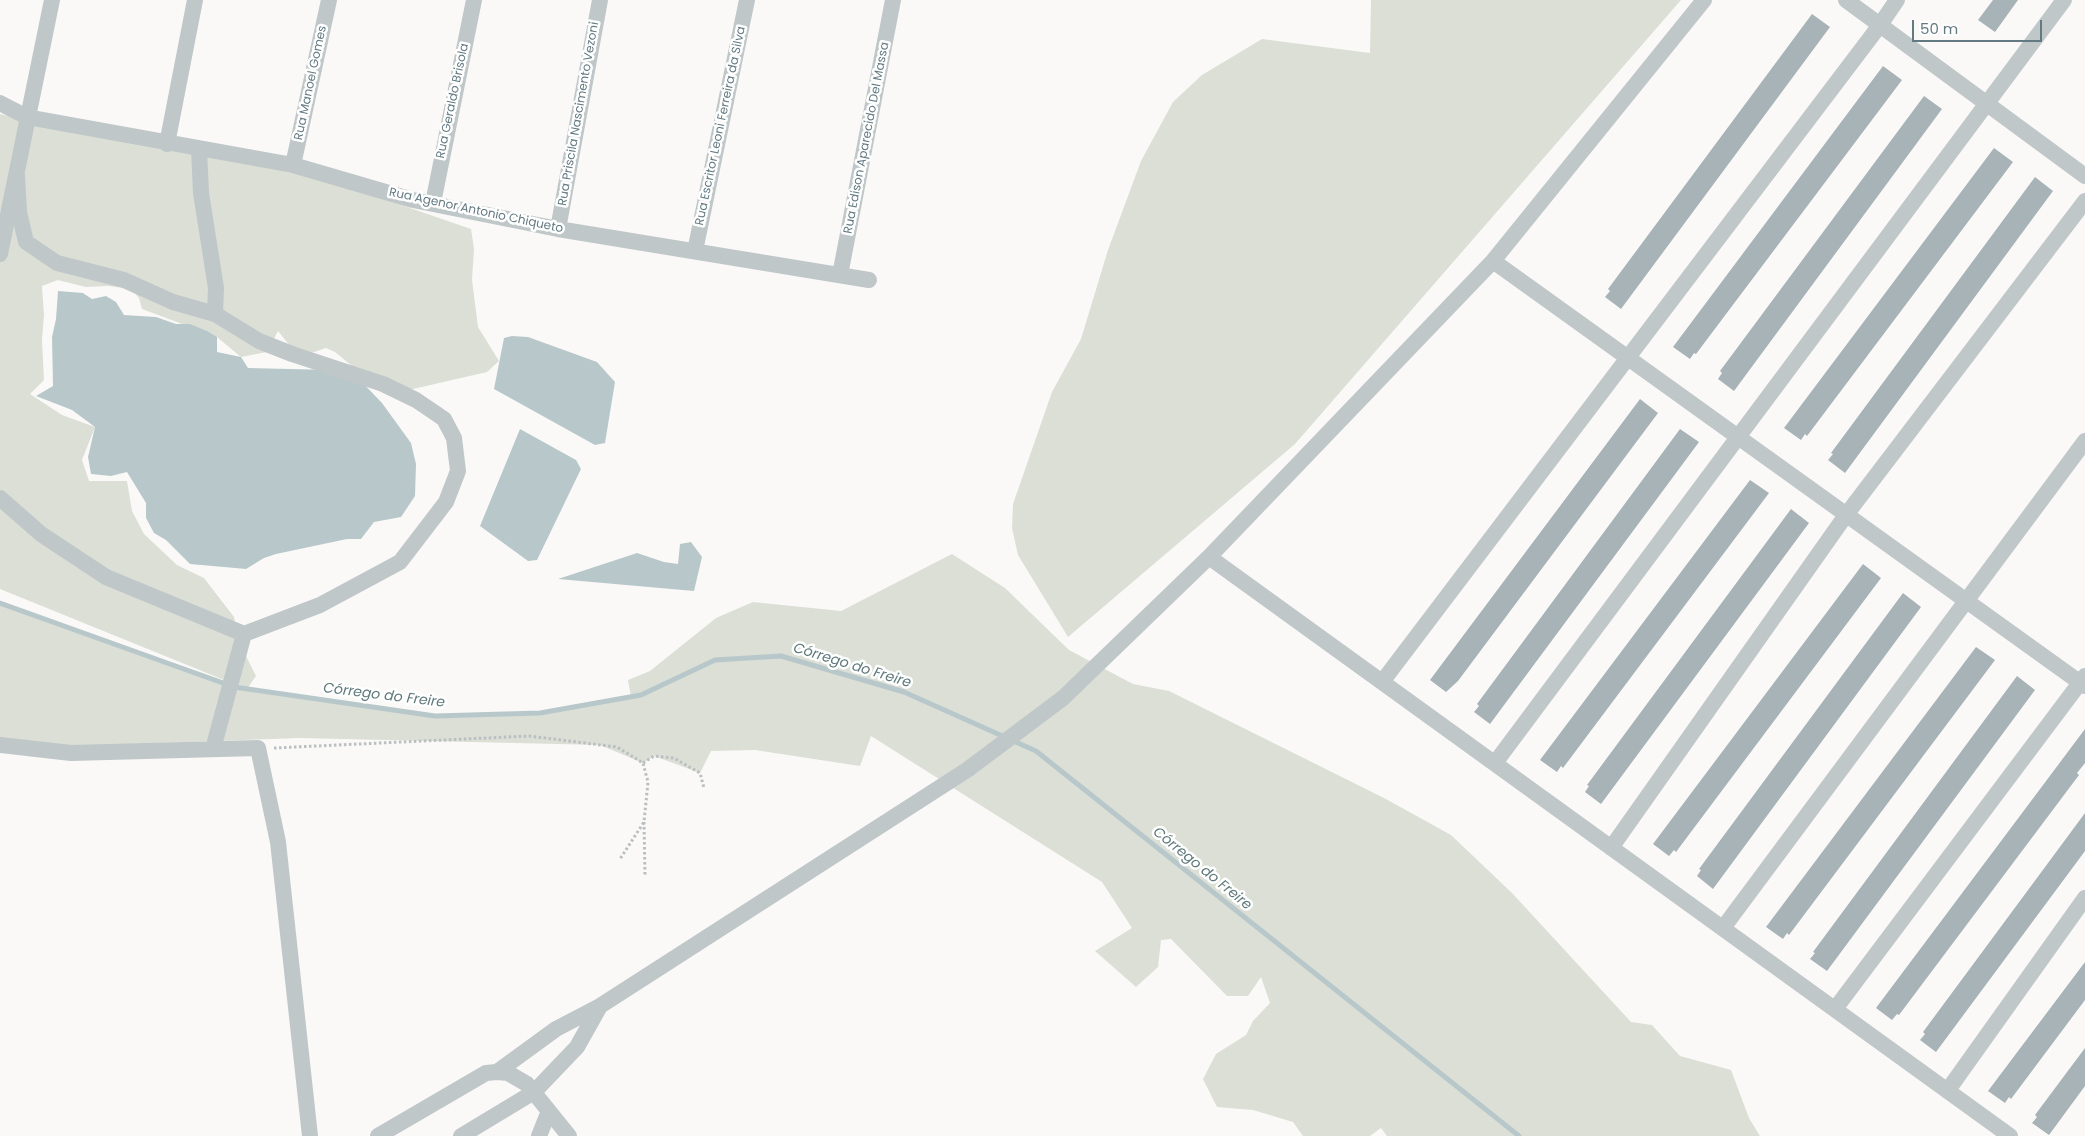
<!DOCTYPE html>
<html>
<head>
<meta charset="utf-8">
<style>
	body { margin:0 }
	#map { position:relative; width:2085px; height:1136px; overflow:hidden; background:#faf9f7; font-family:Poppins,sans-serif }
	canvas { display:block }
	.scale { position:absolute; left:1912px; top:20px; width:130px; height:22px; box-sizing:border-box; border:2px solid #647a83; border-top:0; padding-left:6px; font-size:15px; line-height:18px; white-space:nowrap; color:#647a83; -webkit-text-stroke:4px #fff; paint-order:stroke }
</style>
</head>
<body>
<div id="map">
<canvas width="2085" height="1136"></canvas>
<div class="scale">50 m</div>
</div>
<script>
const g = document.querySelector('canvas').getContext('2d');
g.lineJoin = 'round';
function paint(path, color) { g.fillStyle = color; g.fill(path, 'evenodd'); }
const poly = rows => new Path2D(rows.map(r => 'M' + r).join(''));
function strokePath(path, color, width, dash) { g.strokeStyle = color; g.lineWidth = width; g.lineCap = dash ? 'butt' : 'round'; g.setLineDash(dash || []); g.stroke(path); }
function label(font, color, halo, rows, align = 'center') {
  g.font = font + ' Poppins,sans-serif'; g.lineWidth = 5; g.setLineDash([]); g.textBaseline = 'middle'; g.strokeStyle = halo; g.fillStyle = color; for (const [text, x, y, turn = 0] of rows) {
    g.save(); g.translate(x, y); g.rotate((+turn || 0) * Math.PI / 180); g.textAlign = isNaN(turn) ? turn : align; if (halo) g.strokeText(text, 0, 0); g.fillText(text, 0, 0); g.restore();
  }
}
paint(poly([
	[1371,0,1681,0,1295,444,1068,637,1018,555,1012,528,1013,504,1052,392,1081,339,1108,250,1141,161,1173,102,1202,75,1262,39,1370,53],
	[0,114,154,147,294,168,471,229,474,249,472,280,478,327,499,361,487,372,387,395,335,352,326,348,308,354,290,346,278,331,267,352,241,357,217,337,142,309,139,298,131,289,109,286,86,287,58,280,42,286,44,315,42,340,44,380,30,394,62,415,95,427,82,460,89,481,127,481,132,511,144,534,177,565,204,578,234,617,238,640,256,676,247,689,435,716,540,713,631,697,628,680,650,671,716,618,753,602,841,611,952,554,1005,588,1069,650,1133,684,1169,691,1384,798,1451,835,1512,893,1631,1022,1652,1025,1680,1056,1731,1070,1749,1118,1760,1136,1387,1136,1381,1128,1370,1136,1303,1136,1293,1122,1253,1110,1217,1107,1203,1079,1216,1054,1246,1035,1253,1021,1270,1003,1261,977,1248,996,1227,996,1171,939,1161,940,1158,967,1136,987,1095,951,1132,928,1102,882,871,736,860,766,755,750,711,751,700,773,654,756,643,763,600,745,300,738,74,746,0,742,0,603,234,684,0,589]
]), '#dbdfd6');
paint(poly([
	[58,291,83,293,92,299,106,296,116,302,124,315,156,317,176,324,190,324,207,331,217,337,217,352,241,357,248,368,331,370,357,377,382,403,411,443,416,464,415,496,401,517,374,522,361,539,347,539,276,554,264,558,246,569,190,564,166,540,154,533,146,518,146,503,127,472,111,476,91,474,88,457,95,427,72,410,36,396,53,386,52,337,56,319],
	[512,336,528,337,597,362,615,382,605,443,595,445,494,389,504,338],
	[520,429,576,460,581,469,537,560,528,561,480,526],
	[691,542,702,557,694,591,558,579,637,553,664,562,678,564,680,544]
]), '#b8c8ca');
strokePath(poly([
	[0,603,234,687,435,716,540,713,641,695,715,660,781,656,904,692,1036,751,1519,1136]
]), '#b8c8ca', 5);
paint(poly([
	[1993,0,2018,0,1995,32,1978,20],
	[1812,14,1830,27,1621,309,1605,297,1610,291,1608,289],
	[1883,66,1902,80,1696,354,1694,353,1690,359,1673,347],
	[1924,96,1942,109,1734,391,1718,379,1722,373,1720,371],
	[1994,148,2013,162,1807,436,1805,434,1801,440,1784,428],
	[2035,177,2053,191,1845,473,1828,460,1833,454,1831,453],
	[1640,399,1658,413,1458,681,1446,692,1430,680],
	[1680,429,1699,442,1490,724,1474,712,1479,706,1477,704],
	[1750,480,1769,493,1563,768,1561,766,1557,772,1540,760],
	[1791,509,1809,523,1601,804,1585,792,1589,786,1587,785],
	[1863,564,1881,578,1676,852,1674,850,1669,856,1653,844],
	[1903,593,1921,607,1713,889,1697,876,1701,870,1699,869],
	[1976,647,1995,660,1789,935,1787,933,1783,939,1766,927],
	[2017,676,2035,690,1827,971,1810,959,1815,953,1813,952],
	[2085,729,2085,763,2077,773,2079,775,1899,1015,1897,1014,1892,1020,1876,1008],
	[2085,813,2085,851,1936,1052,1920,1040,1925,1034,1923,1032],
	[2085,962,2085,1000,2011,1099,2009,1097,2005,1103,1988,1091],
	[2085,1048,2085,1086,2049,1135,2032,1123,2037,1117,2035,1115]
]), '#a7b3b7');
strokePath(poly([
	[274,748,529,736,617,747,643,763,648,782,644,822,620,859],
	[643,763,654,756,674,758,700,773,704,788],
	[644,822,645,876]
]), '#babfc1', 3, [2.5, 2.5]);
strokePath(poly([
	[1846,0,2085,176],
	[0,103,27,117,293,165,413,200,558,229,869,280],
	[167,144,195,0],
	[199,149,201,193,216,288,215,314,259,341,292,354,383,384,416,400,444,419,454,438,458,471,446,502,400,562,320,605,244,634],
	[293,165,329,0],
	[17,175,19,212,26,242,57,263,124,280,173,302,215,314],
	[433,203,474,0],
	[558,229,600,0],
	[695,251,747,0],
	[0,254,52,0],
	[1493,261,2085,686],
	[840,275,893,0],
	[0,498,41,534,106,577,244,634,213,749],
	[1209,557,2010,1136],
	[1382,682,1880,25,1897,0],
	[0,745,71,753,258,748,278,842,310,1136],
	[1495,763,2064,0],
	[1611,848,1846,515,2085,201],
	[1723,928,2085,441],
	[1835,1009,2085,676],
	[497,1072,556,1029,600,1006,967,770,1063,698,1209,557,1493,261,1704,0],
	[1948,1090,2085,898],
	[378,1136,486,1073,497,1072,508,1073,527,1084,569,1136],
	[461,1136,534,1092,577,1047,600,1006],
	[539,1136,549,1111]
]), '#c0c7c9', 16);
label('12px', '#647a83', '#fff', [
	["Rua Manoel Gomes",311,83,-78],
	["Rua Geraldo Brisola",453,101,-78],
	["Rua Priscila Nascimento Vezoni",579,114,-80],
	["Rua Escritor Leoni Ferreira da Silva",721,126,-78],
	["Rua Edison Aparecido Del Massa",867,138,-79],
	["Rua Agenor Antonio Chiqueto",476,211,12]
]);
label('italic 14px', '#5f797c', '#fff', [
	["Córrego do Freire",852,666,17],
	["Córrego do Freire",384,696,7],
	["Córrego do Freire",1202,869,39]
]);
</script>
</body>
</html>
